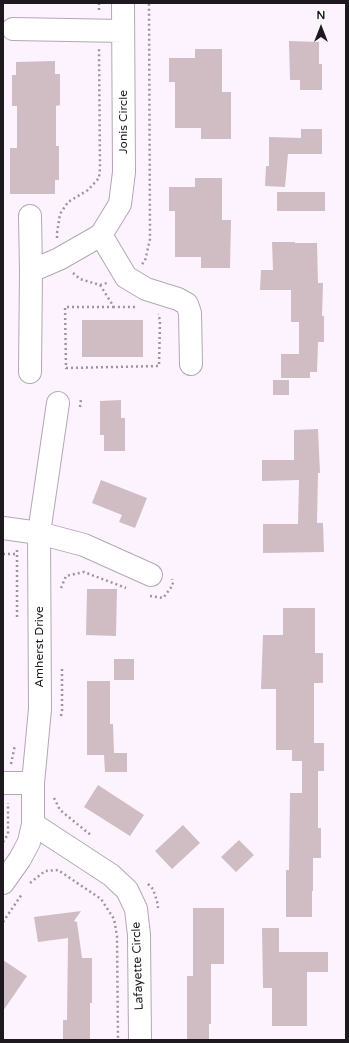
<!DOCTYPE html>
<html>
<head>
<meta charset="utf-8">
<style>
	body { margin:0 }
	#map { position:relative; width:349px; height:1043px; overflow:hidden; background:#fdf3ff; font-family:"Varela Round",sans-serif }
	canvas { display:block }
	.frame { position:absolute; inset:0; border:4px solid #1e191e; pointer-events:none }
	.north { position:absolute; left:301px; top:8px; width:40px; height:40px; -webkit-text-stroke:3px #fff; paint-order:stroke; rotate:0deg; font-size:11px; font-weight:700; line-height:16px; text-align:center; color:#1e191e }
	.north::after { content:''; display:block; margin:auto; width:14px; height:18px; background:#1e191e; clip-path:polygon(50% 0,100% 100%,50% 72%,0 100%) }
</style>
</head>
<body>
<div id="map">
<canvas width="349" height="1043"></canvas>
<div class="frame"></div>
<div class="north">N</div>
</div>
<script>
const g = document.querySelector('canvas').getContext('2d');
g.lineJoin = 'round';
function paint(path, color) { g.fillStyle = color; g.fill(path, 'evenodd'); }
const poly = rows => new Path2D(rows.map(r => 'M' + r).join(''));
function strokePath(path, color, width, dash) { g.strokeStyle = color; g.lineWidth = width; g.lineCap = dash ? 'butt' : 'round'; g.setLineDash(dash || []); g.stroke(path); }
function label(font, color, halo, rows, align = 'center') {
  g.font = font + ' "Varela Round",sans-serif'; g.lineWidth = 3.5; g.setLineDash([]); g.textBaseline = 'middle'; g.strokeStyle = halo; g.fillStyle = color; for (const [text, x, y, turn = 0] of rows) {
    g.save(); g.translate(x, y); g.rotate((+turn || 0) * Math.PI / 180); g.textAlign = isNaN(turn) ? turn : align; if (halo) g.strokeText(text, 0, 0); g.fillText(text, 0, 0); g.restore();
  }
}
paint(poly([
	[289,41,319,42,319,64,322,64,322,90,300,90,300,80,290,80],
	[195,49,222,49,222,92,231,92,231,139,201,139,201,128,175,128,175,82,169,82,169,58,195,58],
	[55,61,55,74,60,74,60,105,56,106,56,146,59,146,59,180,55,180,55,194,10,194,10,148,17,148,17,106,12,106,12,75,16,75,16,62],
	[301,129,322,129,322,154,288,154,285,187,265,186,266,166,269,166,269,137,301,138],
	[195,178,222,178,222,220,231,220,230,268,201,268,201,257,175,257,175,211,169,211,169,187,195,187],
	[277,192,325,192,325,211,277,211],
	[272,242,295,242,295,243,317,243,318,283,323,283,322,316,324,316,324,342,318,342,317,372,310,372,310,378,281,378,281,354,299,354,299,322,291,322,291,290,260,290,261,270,273,270],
	[82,320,143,320,143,357,82,357],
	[273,380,289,380,289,395,273,395],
	[121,400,121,418,125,418,125,451,104,451,104,435,100,435,100,401],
	[318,429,320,473,318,473,317,523,323,523,324,552,263,553,263,524,298,524,299,480,262,481,262,460,294,460,294,430],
	[101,480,147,498,135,528,119,522,122,515,92,503],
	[87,589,117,589,116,636,86,635],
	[283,608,315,608,315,653,323,653,323,683,314,683,314,743,324,743,324,771,318,771,318,828,321,828,321,858,313,858,313,891,312,891,312,917,286,917,286,870,289,870,290,793,302,793,302,761,292,761,292,750,276,750,276,689,261,689,263,635,283,635],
	[114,659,134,659,134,680,114,680],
	[87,681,110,681,110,724,113,724,114,753,127,753,127,772,105,772,104,755,87,755],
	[98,785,144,815,130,836,84,807],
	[183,825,200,843,172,869,155,851],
	[239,840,254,855,236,872,221,857],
	[193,908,224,908,224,964,211,964,211,1024,209,1024,209,1040,187,1040,187,976,193,976],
	[81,911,74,921,77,922,82,958,92,958,92,1003,90,1003,90,1040,63,1040,63,1020,67,1020,68,938,38,942,34,917],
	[262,928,279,928,279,952,328,952,328,972,307,972,307,1026,272,1026,272,988,263,988],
	[3,960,27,976,3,1011]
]), '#d0bcc3');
const minor = poly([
	[13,29,123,31],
	[30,216,31,271],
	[101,235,126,277,146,289,178,299,187,304,190,313,191,364],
	[30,372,31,271,59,259,101,235,120,204,124,172,123,3],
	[3,528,39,533,84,545,151,575],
	[3,783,33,783],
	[33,824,111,875,127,890,136,909,139,935,140,1040],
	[3,883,20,859,29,842,33,824,33,783,40,709,39,533,58,403]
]);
strokePath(minor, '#b3a7b5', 24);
strokePath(poly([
	[99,3,99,10],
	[57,238,57,233,60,214,68,202,88,190,99,178,100,168,99,49],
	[142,264,145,261,150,239,149,3],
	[73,273,80,279,100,285,107,283],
	[100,285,114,307,135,307],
	[114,307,65,307,66,368,159,366,160,320,158,314],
	[80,407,81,399],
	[17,550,17,617],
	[3,554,17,554],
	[61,588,66,576,84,572,126,588],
	[150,596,163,598,173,585,172,579],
	[61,716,62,710,62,669],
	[11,764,15,745],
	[54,798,60,810,92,836],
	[3,842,8,834,8,803],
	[30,883,45,871,58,870,101,899,114,919,117,936,118,1040],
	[148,884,153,889,157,901,158,908],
	[3,922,22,894]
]), '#9d959e', 2.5, [2, 3]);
strokePath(minor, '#fff', 22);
label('12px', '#1e191e', '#fff', [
	["Jonis Circle",124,122,-90],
	["Amherst Drive",40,647,-90],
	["Lafayette Circle",138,966,-92]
]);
</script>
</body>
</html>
